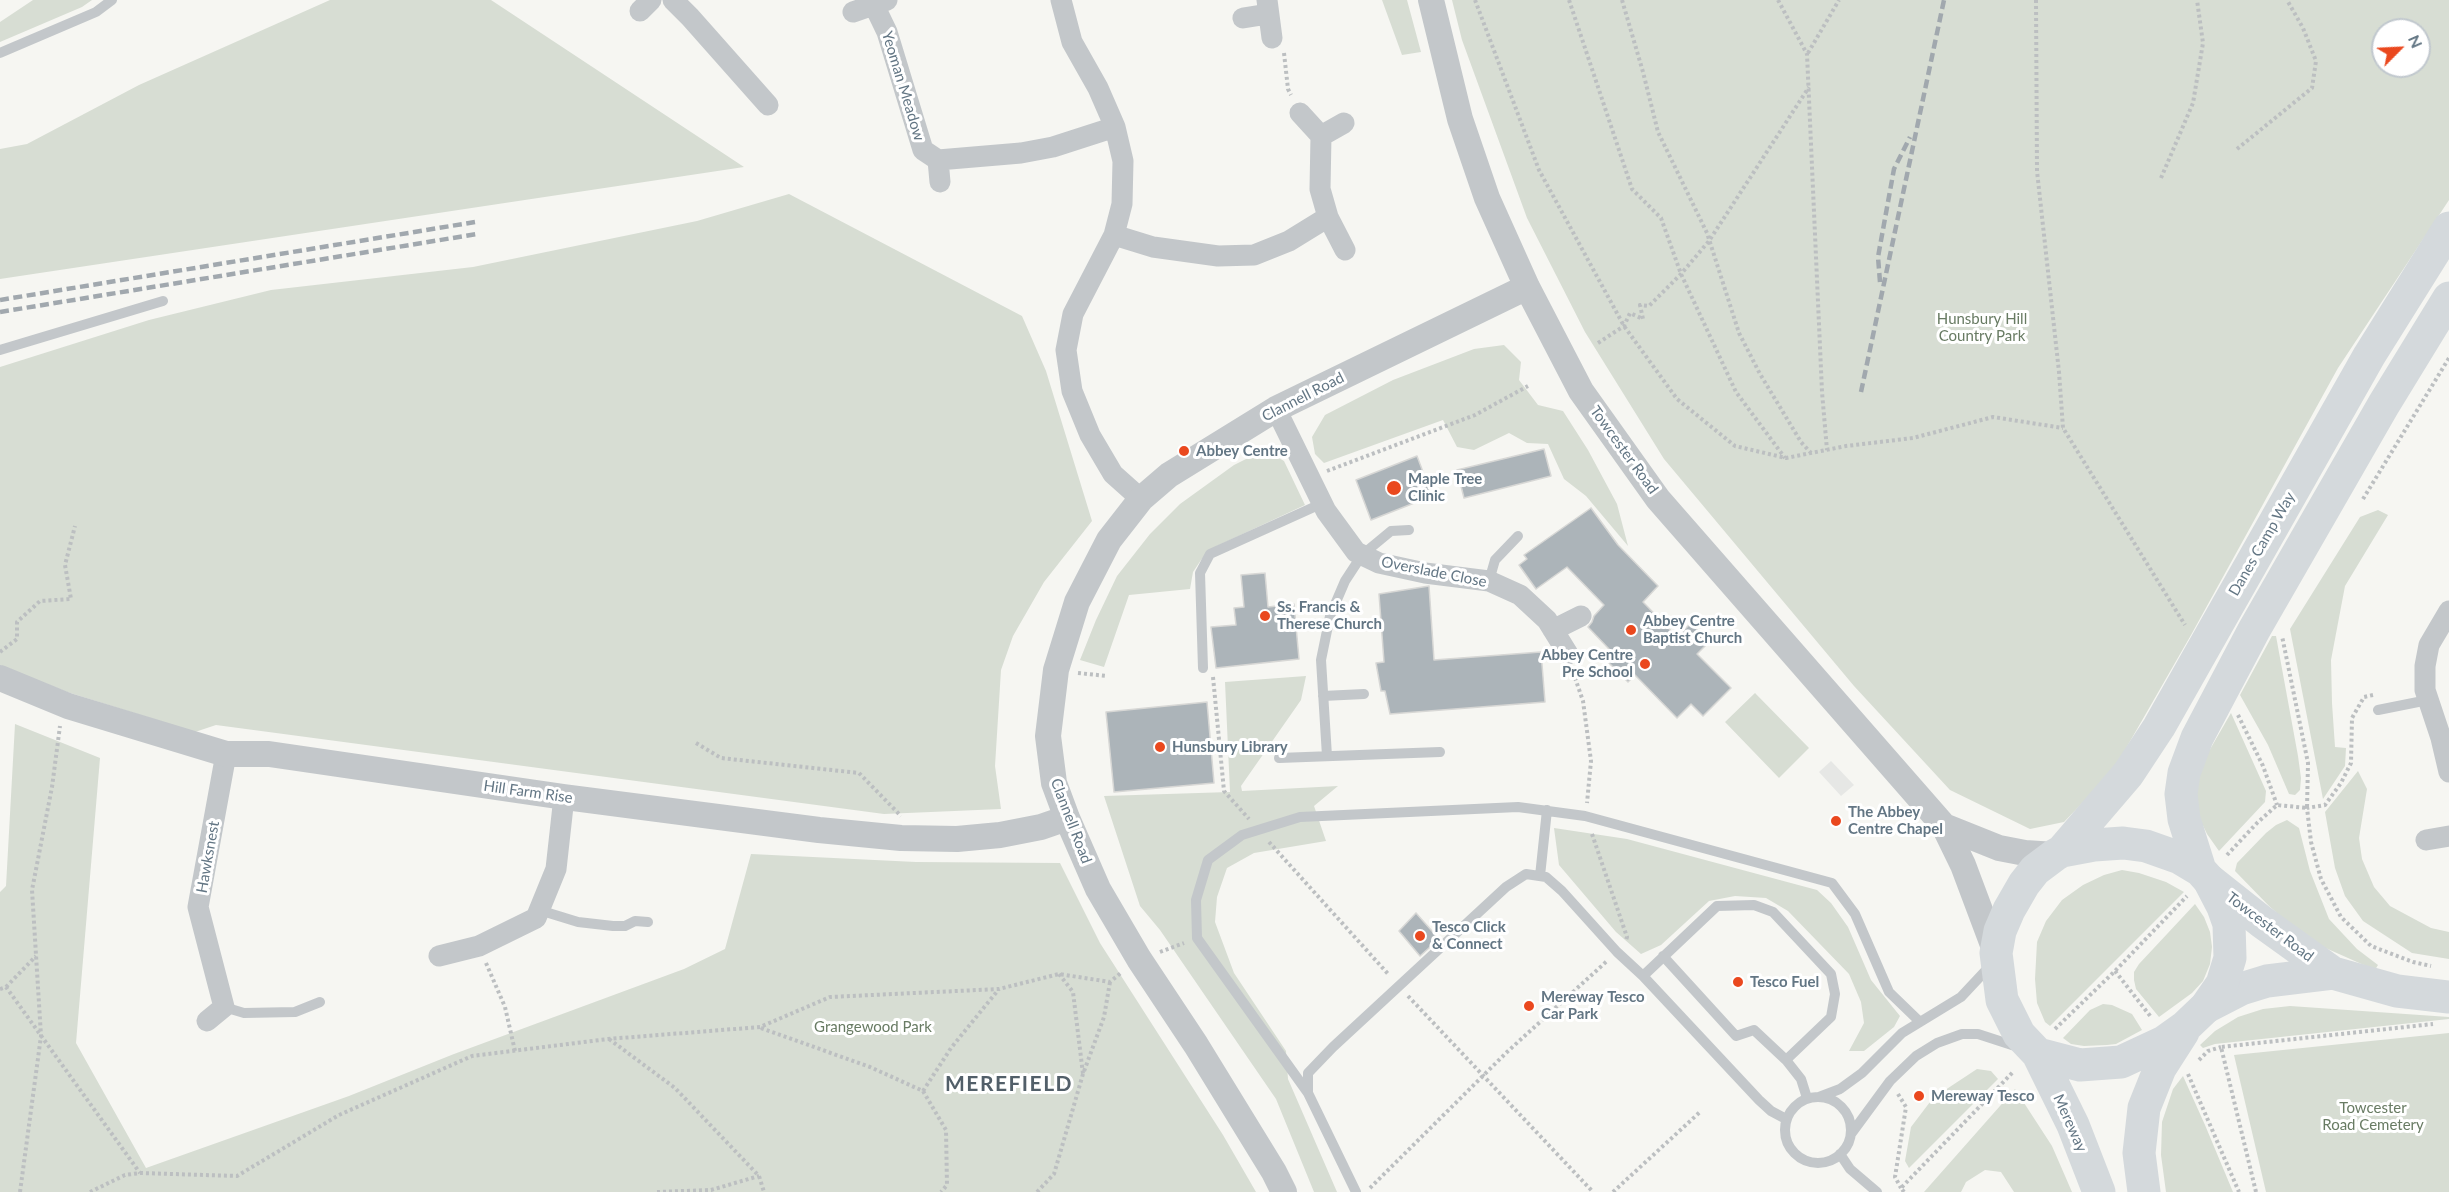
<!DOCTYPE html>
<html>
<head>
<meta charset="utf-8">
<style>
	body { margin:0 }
	#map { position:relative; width:2449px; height:1192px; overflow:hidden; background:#f6f6f2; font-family:Lato,sans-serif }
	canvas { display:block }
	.north { position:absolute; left:2371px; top:18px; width:60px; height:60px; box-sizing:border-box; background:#fff; border:2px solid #c1c8ce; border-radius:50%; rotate:66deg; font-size:16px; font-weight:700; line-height:24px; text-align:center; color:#637684 }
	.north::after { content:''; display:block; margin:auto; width:21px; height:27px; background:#ea481e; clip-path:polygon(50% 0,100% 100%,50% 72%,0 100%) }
</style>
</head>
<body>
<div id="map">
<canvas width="2449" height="1192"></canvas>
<div class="north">N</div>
</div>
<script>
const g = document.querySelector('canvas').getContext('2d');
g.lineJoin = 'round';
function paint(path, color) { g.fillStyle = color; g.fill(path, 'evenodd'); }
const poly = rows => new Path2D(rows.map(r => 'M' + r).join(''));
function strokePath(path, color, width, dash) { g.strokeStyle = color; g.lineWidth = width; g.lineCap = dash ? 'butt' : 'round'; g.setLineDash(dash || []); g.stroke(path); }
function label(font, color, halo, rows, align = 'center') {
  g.font = font + ' Lato,sans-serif'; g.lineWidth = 6; g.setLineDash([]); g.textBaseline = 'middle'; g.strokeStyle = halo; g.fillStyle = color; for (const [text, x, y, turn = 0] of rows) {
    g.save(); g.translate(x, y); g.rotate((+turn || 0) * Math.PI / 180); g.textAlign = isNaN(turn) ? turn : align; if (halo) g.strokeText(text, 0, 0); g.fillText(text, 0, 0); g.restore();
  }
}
paint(poly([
	[1831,761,1854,785,1841,796,1819,772]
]), '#e6e7e5');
paint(poly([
	[33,0,92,0,82,7,0,42,0,22],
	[330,0,491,0,744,167,0,279,0,149,27,144,139,85],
	[1382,0,1407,0,1421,52,1402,55],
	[1452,0,2449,0,2449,200,2338,368,2191,635,2113,771,2064,822,2030,829,1950,790,1854,686,1664,459,1585,332,1527,218,1462,40],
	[2383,30,2419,30,2419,66,2383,66],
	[789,194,1022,316,1046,371,1092,521,1044,582,1013,636,1001,670,995,766,1001,809,884,814,216,725,195,732,67,692,0,665,0,367,149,320,271,290,473,267,697,221],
	[1504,345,1521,362,1519,380,1538,405,1563,411,1588,450,1617,504,1628,546,1586,496,1564,479,1548,444,1527,443,1509,433,1474,450,1457,447,1443,420,1324,463,1315,454,1312,437,1325,415,1393,380,1474,349],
	[1256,454,1272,454,1284,461,1305,505,1217,546,1201,560,1193,572,1190,589,1129,595,1104,667,1080,660,1096,620,1117,576,1150,534,1180,504,1234,465],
	[2378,510,2388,515,2345,586,2331,660,2332,703,2335,747,2346,748,2345,766,2323,799,2290,629,2360,517],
	[2272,636,2276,636,2298,756,2301,778,2300,790,2295,795,2289,794,2268,745,2240,695],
	[1306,676,1301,700,1241,786,1242,791,1338,786,1314,806,1326,841,1254,853,1227,868,1217,897,1215,922,1234,973,1286,1051,1288,1079,1337,1192,1314,1192,1276,1099,1160,930,1140,906,1104,796,1230,792,1225,682],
	[1755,693,1809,748,1779,778,1725,722],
	[2231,713,2266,791,2265,802,2219,851,2207,834,2196,811,2197,793,2199,774,2209,751],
	[15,724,100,758,76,1043,146,1168,349,1096,454,1054,684,969,725,949,751,854,916,862,1060,863,1100,943,1223,1135,1256,1192,0,1192,0,892,6,886],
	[2358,771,2367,789,2359,838,2362,859,2374,887,2390,906,2431,928,2449,932,2449,959,2412,953,2363,921,2345,896,2335,868,2325,812],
	[2287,820,2299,828,2310,871,2329,919,2357,949,2378,965,2375,970,2321,946,2296,930,2269,906,2235,871,2237,863,2266,833,2276,825],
	[1554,828,1627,839,1817,890,1831,903,1848,927,1871,980,1900,1016,1894,1027,1864,1051,1849,1051,1864,1023,1861,1002,1849,974,1788,911,1766,898,1735,896,1709,901,1661,945,1641,954,1616,932,1559,865],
	[2122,870,2139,873,2166,882,2184,892,2050,1026,2045,1022,2037,1003,2035,979,2037,942,2046,921,2062,900,2083,885,2104,875],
	[2195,904,2204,917,2210,932,2212,947,2210,964,2203,981,2192,993,2159,1017,2136,989,2134,980,2134,972,2139,964],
	[2103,1004,2112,1005,2132,1014,2142,1030,2116,1044,2107,1045,2084,1046,2071,1044,2063,1038,2090,1010],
	[2290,1006,2449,1017,2449,1019,2215,1044,2203,1048,2200,1045,2215,1031,2238,1017,2263,1009],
	[2449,1033,2449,1192,2266,1192,2234,1055],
	[1977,1069,1991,1071,1998,1079,1909,1168,1905,1161,1911,1127,1933,1098],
	[2183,1076,2205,1125,2233,1192,2166,1192,2161,1155,2162,1122,2173,1089],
	[2015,1089,2052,1146,2072,1192,2014,1192,2001,1172,1985,1170,1966,1182,1961,1192,1924,1192]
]), '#d7ddd3');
const building = poly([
	[1544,449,1551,476,1464,498,1457,470,1544,449],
	[1417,456,1432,496,1371,520,1356,480,1417,456],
	[1591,508,1618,545,1658,586,1643,602,1677,637,1691,623,1709,642,1697,654,1731,688,1703,716,1691,704,1677,718,1635,675,1628,682,1602,656,1609,649,1588,627,1592,622,1594,616,1604,605,1567,567,1536,589,1519,565,1527,559,1524,555,1591,508],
	[1265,573,1268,607,1294,604,1299,659,1216,668,1211,627,1236,625,1234,608,1244,607,1241,575,1265,573],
	[1429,586,1434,660,1541,652,1545,702,1390,714,1385,691,1381,691,1376,663,1384,662,1379,594,1429,586],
	[1207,702,1214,783,1114,792,1106,712,1207,702],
	[1416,913,1439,939,1420,956,1399,931,1416,913]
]);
paint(building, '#acb4b9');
strokePath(building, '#d7d7d5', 1.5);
strokePath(poly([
	[1475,0,1539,170,1624,326,1677,399,1735,446,1786,458,1846,446,1913,438,1993,417,2063,428],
	[1569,0,1632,189,1661,218,1681,274,1736,392,1785,458],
	[1622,0,1643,72,1658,132,1707,233,1739,333,1760,374,1801,442,1811,453],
	[1778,0,1807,54,1822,392,1827,450],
	[2036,0,2037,171,2059,372,2063,428,2185,625],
	[1284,53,1288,89,1291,95],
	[1808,53,1839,0],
	[2237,149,2312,88,2316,61,2303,28,2287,0],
	[2161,178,2193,103,2203,43,2197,0],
	[1598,343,1624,326,1630,313,1643,319,1640,305,1649,306,1681,274,1709,241,1809,87],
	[1327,471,1475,415,1528,386],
	[2363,499,2449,358],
	[0,652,17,639,17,622,40,601,71,599,65,565,75,526],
	[1573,672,1583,701,1591,761,1587,803],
	[1078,673,1107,676],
	[1213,677,1224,791,1249,819],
	[2373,695,2364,697,2352,718,2351,763,2341,783,2325,805,2307,808,2311,842,2321,879,2341,917,2371,946,2413,962,2431,966],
	[2238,715,2263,766,2277,805],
	[696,743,721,758,859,773,901,816],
	[1592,834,1627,937,1626,940],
	[1269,842,1389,975],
	[2227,855,2257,823,2277,805,2307,808,2308,763,2282,636],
	[1160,952,1184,943],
	[486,963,505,1007,515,1051],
	[2115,971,2151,1017],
	[1059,974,1073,992,1083,1074],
	[6,987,36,956],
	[0,989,6,987,140,1173],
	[1408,996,1593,1192],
	[761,1028,870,1067,923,1091,946,1130,947,1185,941,1192],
	[2055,1029,2115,971,2187,896],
	[609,1039,675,1088,759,1176,764,1192],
	[2199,1060,2208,1051,2221,1047],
	[2188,1074,2239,1192],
	[923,1091,951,1048,999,989],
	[1898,1094,1906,1107,1895,1177,1901,1188],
	[1370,1188,1507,1052,1607,961],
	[20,1192,41,1036,32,890,52,787,60,726],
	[90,1192,125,1175,140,1173,237,1176,339,1115,472,1056,608,1039,760,1027,830,997,999,989,1059,974,1110,982,1122,972],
	[657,1192,711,1190,759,1176],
	[1037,1192,1054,1174,1083,1074,1104,1017,1110,982],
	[1613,1192,1700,1112],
	[1904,1192,1901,1188,2013,1072],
	[2256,1192,2221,1047,2433,1024]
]), '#bcbfc1', 4, [3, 3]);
strokePath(poly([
	[0,53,96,12,112,0],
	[0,350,163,301],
	[1489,581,1495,560,1518,536],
	[1203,668,1200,573,1210,554,1323,503],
	[1323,696,1364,694],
	[2378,710,2428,700],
	[1327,756,1321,660,1330,616,1345,581,1362,555,1391,531,1409,530],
	[1279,758,1440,752],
	[1540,876,1547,810],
	[539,910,578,922,613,926,625,926,635,921,648,922],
	[1663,956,1736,1036,1754,1030,1786,1060],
	[1643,976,1717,906,1754,905,1773,912,1831,974,1835,994,1831,1017,1786,1060,1801,1079,1807,1098],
	[224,1007,244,1013,295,1012,320,1002],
	[1308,1093,1197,938,1196,900,1208,860,1242,835,1300,817,1518,807,1585,816,1832,883,1855,914,1889,992,1919,1021],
	[1819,1097,1840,1089,1862,1073,1902,1033,1961,997,1990,966],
	'1785 1130a33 33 0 1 1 66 0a33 33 0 1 1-66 0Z',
	[1851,1134,1890,1081,1916,1056,1937,1043,1962,1034,1978,1034,2018,1047],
	[1840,1154,1850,1169,1877,1192],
	[1356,1192,1308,1093,1308,1073,1333,1047,1506,887,1526,874,1546,877,1562,891,1617,952,1643,976,1759,1100,1771,1111,1786,1119]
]), '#c3c7ca', 10);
strokePath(poly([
	[673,0,690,17,768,105],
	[1061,0,1072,42,1098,88,1115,127,1123,161,1122,204,1114,235,1073,314,1066,350,1072,391,1090,435,1113,474,1141,499],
	[1267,0,1272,38],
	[874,5,887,32,923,150,938,160,1021,153,1053,147,1115,127],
	[640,11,651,0],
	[853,12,887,0],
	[1243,18,1268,14],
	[1300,113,1321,136,1320,189,1328,217,1345,250],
	[1321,136,1344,123],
	[938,160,940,182],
	[1114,235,1153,247,1218,256,1254,255,1289,241,1328,217],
	[1276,409,1326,511,1356,552,1379,563,1425,573,1489,581,1520,595,1547,620,1568,654],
	[2449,611,2429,645,2425,666,2425,690,2441,738,2449,772],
	[1553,630,1581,616],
	[2426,840,2449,836],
	[439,956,479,946,536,918,556,869,564,797],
	[207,1021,224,1007,198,907,226,754]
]), '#c3c7ca', 21);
strokePath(poly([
	[1431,0,1460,119,1487,198,1527,287,1581,391,1658,499,1944,826,1963,865,1996,953],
	[0,678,68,706,226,754,269,754,564,797,819,830,901,838,957,839,1000,835,1041,827,1067,818],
	[1944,826,1999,848,2025,853,2055,855],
	[1284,1192,1274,1172,1196,1045,1139,959,1098,889,1067,818,1054,783,1048,736,1056,670,1077,602,1109,540,1141,499,1169,475,1276,409,1527,287]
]), '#c3c7ca', 26);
strokePath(poly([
	[2209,880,2262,922,2333,973,2397,991,2449,997],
	[2206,1007,2241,989,2267,981,2333,973]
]), '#d4d9dc', 33);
strokePath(poly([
	[2123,843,2146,846,2180,858,2200,870,2209,880,2223,907,2229,924,2230,958,2222,984,2206,1007,2185,1027,2164,1042,2121,1062,2080,1065,2038,1054,2019,1034,2002,1000,1996,953,2000,931,2009,910,2024,884,2035,870,2055,855,2062,851,2094,845,2123,843],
	[2062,851,2128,774,2159,727,2369,356,2449,228],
	[2200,870,2184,819,2181,794,2184,773,2197,738,2254,630,2384,404,2449,298],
	[2038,1054,2073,1125,2099,1192],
	[2144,1192,2139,1153,2144,1108,2160,1068,2183,1032]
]), '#d4d9dc', 33);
strokePath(poly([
	[1880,282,1878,257,1894,169,1910,137],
	[0,300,475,222],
	[0,312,477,234],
	[1861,392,1944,0]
]), '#a1a8ae', 4.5, [9, 4.5]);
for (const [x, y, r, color] of [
	[1184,451,6,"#ea481e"],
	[1394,488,8,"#ea481e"],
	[1265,616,6,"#ea481e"],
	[1631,630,6,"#ea481e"],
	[1645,664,6,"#ea481e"],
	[1160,747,6,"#ea481e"],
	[1836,821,6,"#ea481e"],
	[1420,936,6,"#ea481e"],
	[1738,982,6,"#ea481e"],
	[1529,1006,6,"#ea481e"],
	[1919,1096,6,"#ea481e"]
]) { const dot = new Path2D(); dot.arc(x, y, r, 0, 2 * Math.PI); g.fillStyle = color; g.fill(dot); strokePath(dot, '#fff', 2); }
label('15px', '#637684', '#fff', [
	["Yeoman Meadow",903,86,73],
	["Clannell Road",1303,397,-27],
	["Towcester Road",1624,450,54],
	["Danes Camp Way",2262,544,-60],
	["Overslade Close",1434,572,11],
	["Hill Farm Rise",528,792,8],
	["Clannell Road",1071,821,69],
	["Hawksnest",208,857,-80],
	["Towcester Road",2270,927,37],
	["Mereway",2070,1123,66]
]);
label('15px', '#687b63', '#fff', [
	["Hunsbury Hill",1982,319],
	["Country Park",1982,336],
	["Grangewood Park",873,1027],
	["Towcester",2373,1108],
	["Road Cemetery",2373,1125]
]);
label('bold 15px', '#637684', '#fff', [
	["Abbey Centre",1196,451],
	["Maple Tree",1408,479],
	["Clinic",1408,496],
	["Ss. Francis &",1277,607],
	["Therese Church",1277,624],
	["Abbey Centre",1643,621],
	["Baptist Church",1643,638],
	["Abbey Centre",1633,655,"right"],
	["Pre School",1633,672,"right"],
	["Hunsbury Library",1172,747],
	["The Abbey",1848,812],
	["Centre Chapel",1848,829],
	["Tesco Click",1432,927],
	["& Connect",1432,944],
	["Tesco Fuel",1750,982],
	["Mereway Tesco",1541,997],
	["Car Park",1541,1014],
	["Mereway Tesco",1931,1096]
], 'left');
g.letterSpacing = '1.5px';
label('bold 21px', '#525f69', '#fff', [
	["MEREFIELD",1009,1084]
]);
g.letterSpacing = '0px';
</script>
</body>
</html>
